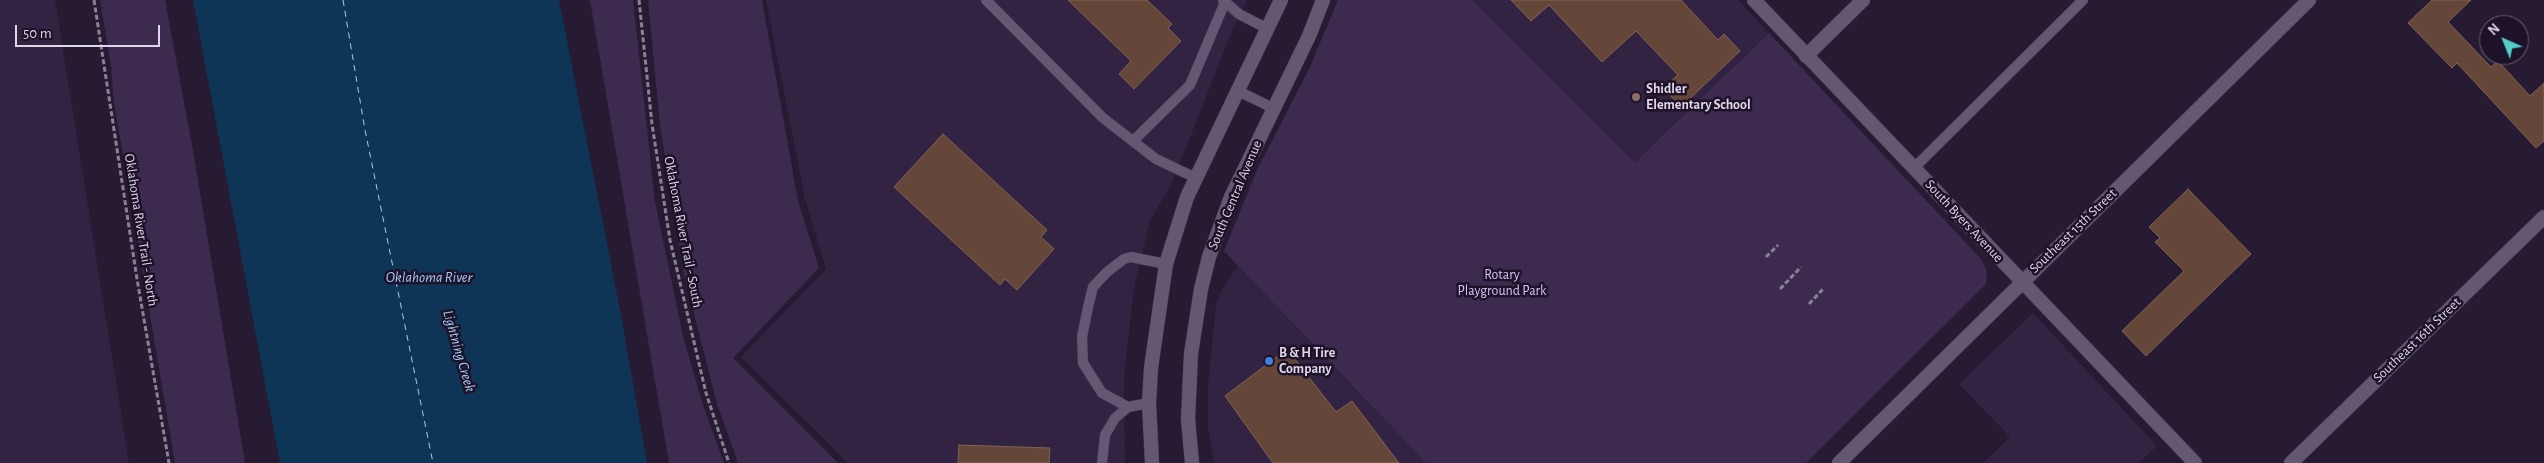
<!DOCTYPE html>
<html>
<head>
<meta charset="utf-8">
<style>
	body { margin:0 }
	#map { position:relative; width:2544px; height:463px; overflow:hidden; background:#261b33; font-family:"Alegreya Sans",sans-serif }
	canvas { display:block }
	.north { position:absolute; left:2479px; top:15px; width:50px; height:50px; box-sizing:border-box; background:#1d1229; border:1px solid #6a6175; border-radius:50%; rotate:316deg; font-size:14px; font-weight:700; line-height:20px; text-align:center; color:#ded7e7 }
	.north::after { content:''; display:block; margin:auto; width:18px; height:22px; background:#53cdca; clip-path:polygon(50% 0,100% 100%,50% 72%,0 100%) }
	.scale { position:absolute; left:15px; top:25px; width:145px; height:22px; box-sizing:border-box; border:2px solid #ded7e7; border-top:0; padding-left:6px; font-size:15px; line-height:18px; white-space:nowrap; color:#ded7e7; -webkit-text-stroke:4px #1d1229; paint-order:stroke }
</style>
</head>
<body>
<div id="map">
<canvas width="2544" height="463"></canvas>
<div class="north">N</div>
<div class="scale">50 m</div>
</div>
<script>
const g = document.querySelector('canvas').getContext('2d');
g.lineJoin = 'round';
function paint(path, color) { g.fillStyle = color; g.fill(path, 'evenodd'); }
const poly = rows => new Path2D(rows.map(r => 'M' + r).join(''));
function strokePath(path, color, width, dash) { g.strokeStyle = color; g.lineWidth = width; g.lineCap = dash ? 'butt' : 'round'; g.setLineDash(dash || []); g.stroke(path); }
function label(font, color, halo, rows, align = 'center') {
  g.font = font + ' "Alegreya Sans",sans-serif'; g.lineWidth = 5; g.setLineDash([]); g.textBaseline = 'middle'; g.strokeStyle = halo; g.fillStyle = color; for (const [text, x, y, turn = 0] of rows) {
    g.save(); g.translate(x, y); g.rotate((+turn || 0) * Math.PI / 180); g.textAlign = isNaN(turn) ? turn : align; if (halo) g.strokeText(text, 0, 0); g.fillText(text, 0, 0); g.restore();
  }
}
paint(poly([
	[0,0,55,0,129,463,0,463],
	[766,0,1247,0,1233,28,1172,183,1150,221,1134,287,1124,377,1125,463,848,463,741,357,826,269,805,199],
	[1473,0,1738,0,1769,33,1635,162],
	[1238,266,1426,463,1214,463,1208,429,1208,384,1216,304,1223,287],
	[2033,313,2157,446,2139,463,1983,463,2010,437,1959,384]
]), '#312341');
paint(poly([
	[100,0,165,0,192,145,245,463,175,463,114,102,111,66],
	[590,0,633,0,655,202,683,336,702,402,724,463,669,463],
	[648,0,762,0,798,201,819,268,733,358,838,463,738,463,717,404,683,271,660,125],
	[1338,0,1473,0,1635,162,1769,33,1982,260,1987,271,1986,284,1806,463,1426,463,1224,251,1257,170,1309,69]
]), '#3c2b4f');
paint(poly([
	[193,0,559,0,621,315,647,463,280,463]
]), '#0e3555');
strokePath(poly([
	[343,0,365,130,433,463]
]), '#a2ccf4', 1, [6, 5]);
const building = poly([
	[1068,0,1147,0,1172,24,1168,28,1181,41,1134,89,1119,74,1131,61,1068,0],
	[1511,0,1681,0,1718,40,1724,34,1740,51,1681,107,1663,88,1678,75,1636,31,1602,62,1549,5,1531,21,1511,0],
	[2432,0,2471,0,2448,22,2491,67,2498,61,2530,96,2544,83,2544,141,2536,148,2457,63,2452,68,2408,23,2432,0],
	[943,134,1047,230,1041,237,1054,249,1017,290,1005,279,1000,285,894,187,943,134],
	[2188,189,2251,254,2146,356,2122,331,2184,271,2155,242,2160,238,2149,227,2188,189],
	[1287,349,1336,412,1352,401,1399,463,1273,463,1225,396,1287,349],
	[959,445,1050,448,1049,463,958,463,959,445]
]);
paint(building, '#644738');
strokePath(building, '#826353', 1);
const service = poly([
	[986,0,1103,118,1156,159,1196,178],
	[1223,0,1239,14,1268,29],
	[1238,91,1273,108],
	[1133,141,1190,85,1225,2],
	[1914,168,2083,0],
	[1128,407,1102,393,1083,363,1082,337,1088,307,1093,287,1107,272,1124,259,1131,257,1166,264],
	[1102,463,1105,435,1115,418,1128,407,1149,403]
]);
const minor = poly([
	[1806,56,1863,0],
	[2291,463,2544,217]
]);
const tertiary = poly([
	[1754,0,2195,463]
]);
const secondary = poly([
	[1152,463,1149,403,1151,368,1166,264,1187,197,1281,0],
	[1192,463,1188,419,1191,354,1201,289,1209,257,1231,197,1309,36,1323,0],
	[1839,463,2309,0]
]);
strokePath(service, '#41374b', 11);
strokePath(minor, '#41374b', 15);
strokePath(tertiary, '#41374b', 15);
strokePath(secondary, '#41374b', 15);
strokePath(poly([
	[94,0,137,279,169,463],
	[639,0,652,124,670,240,706,393,729,463],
	[1766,257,1778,245],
	[1780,289,1801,267],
	[1809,304,1823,289]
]), '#8a8195', 3, [5, 2.5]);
strokePath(service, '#635773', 10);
strokePath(minor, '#635773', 14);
strokePath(tertiary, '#635773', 14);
strokePath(secondary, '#635773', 14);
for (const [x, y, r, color] of [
	[1636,97,5,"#8d6e63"],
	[1269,361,5,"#3f7fe0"]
]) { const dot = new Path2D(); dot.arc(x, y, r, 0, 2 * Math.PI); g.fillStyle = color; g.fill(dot); strokePath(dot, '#1d1229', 2); }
label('bold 14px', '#ded7e7', '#1d1229', [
	["Shidler",1646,89],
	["Elementary School",1646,105],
	["B & H Tire",1279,353],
	["Company",1279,369]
], 'left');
label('14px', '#ded7e7', '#1d1229', [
	["South Central Avenue",1235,195,-67],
	["South Byers Avenue",1964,221,47],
	["Oklahoma River Trail - North",141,230,81],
	["Southeast 15th Street",2073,231,-44],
	["Oklahoma River Trail - South",683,232,79],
	["Southeast 16th Street",2417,340,-44]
]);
label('14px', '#d9c3f5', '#1d1229', [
	["Rotary",1502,275],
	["Playground Park",1502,291]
]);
label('italic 15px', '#a2ccf4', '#1d1229', [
	["Oklahoma River",429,277],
	["Lightning Creek",459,351,74]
]);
</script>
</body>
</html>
